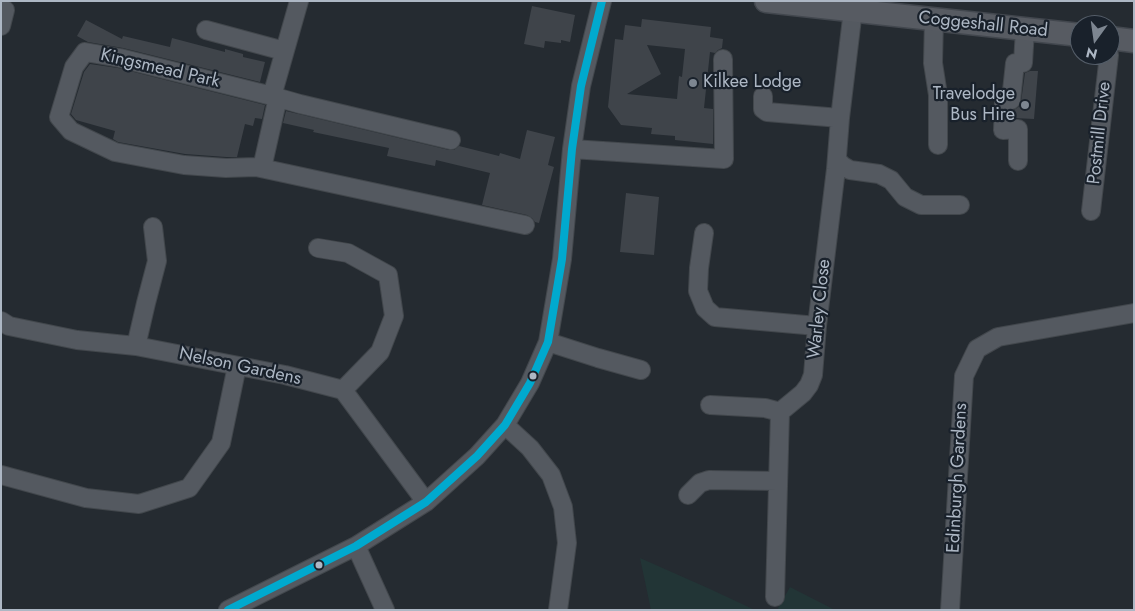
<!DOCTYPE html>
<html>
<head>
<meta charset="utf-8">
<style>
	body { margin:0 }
	#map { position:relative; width:1135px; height:611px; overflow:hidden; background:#252b31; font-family:Jost,sans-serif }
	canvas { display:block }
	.frame { position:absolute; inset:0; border:2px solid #adb7c4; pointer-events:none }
	.north { position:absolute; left:1070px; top:15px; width:50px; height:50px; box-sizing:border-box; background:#19212b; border:1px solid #545d68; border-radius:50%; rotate:194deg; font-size:14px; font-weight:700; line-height:20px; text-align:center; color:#adb7c4 }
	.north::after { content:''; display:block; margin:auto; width:18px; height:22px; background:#7d8691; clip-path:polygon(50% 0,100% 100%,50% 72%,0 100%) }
</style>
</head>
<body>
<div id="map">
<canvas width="1135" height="611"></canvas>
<div class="frame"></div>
<div class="north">N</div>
</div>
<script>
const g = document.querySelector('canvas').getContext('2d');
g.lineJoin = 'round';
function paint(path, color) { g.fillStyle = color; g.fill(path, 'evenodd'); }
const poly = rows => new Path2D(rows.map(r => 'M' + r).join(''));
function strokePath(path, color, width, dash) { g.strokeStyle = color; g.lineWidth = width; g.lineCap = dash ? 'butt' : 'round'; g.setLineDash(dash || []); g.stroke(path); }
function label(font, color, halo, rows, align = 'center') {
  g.font = font + ' Jost,sans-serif'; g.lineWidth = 4.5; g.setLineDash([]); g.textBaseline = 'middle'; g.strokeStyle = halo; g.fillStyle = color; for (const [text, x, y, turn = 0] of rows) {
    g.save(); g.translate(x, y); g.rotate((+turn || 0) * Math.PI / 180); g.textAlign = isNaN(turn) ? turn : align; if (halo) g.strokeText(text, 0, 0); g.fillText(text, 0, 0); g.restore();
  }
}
paint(poly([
	[640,558,710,589,755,610,651,610],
	[790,587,835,610,777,610]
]), '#223536');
paint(poly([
	[532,6,575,15,570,42,561,40,561,43,545,41,544,48,524,44],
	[642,19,711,27,710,37,723,39,722,48,718,50,715,53,710,52,704,108,713,109,713,144,675,140,675,136,651,134,652,128,621,125,608,107,615,39,623,40,625,25,641,27],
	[647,45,685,49,682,77,679,76,677,99,627,94,661,74],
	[86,20,122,39,123,36,170,47,172,38,225,52,225,49,243,54,243,57,265,62,260,82,123,48,88,42,77,36],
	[90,64,118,68,265,105,262,119,255,118,253,126,245,124,237,157,226,157,185,154,118,142,113,139,115,131,76,120,71,114,84,72],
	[1030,71,1038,71,1034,119,1014,118,1014,110,1020,106,1021,102,1025,73],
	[286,111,449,150,454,150,459,146,499,156,500,153,520,159,527,130,555,137,548,165,554,167,539,223,535,222,532,218,527,215,482,205,490,173,436,160,435,166,387,156,389,148,313,132,314,130,283,123],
	[626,193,659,197,654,255,620,252]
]), '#3f444a');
const minor = poly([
	[299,1,272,96,120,58,85,52,74,67,59,117,71,131,115,152,184,165,226,168,256,167,525,225],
	[934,19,933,63,938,95,938,145],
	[1,26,5,10],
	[206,30,284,51],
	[272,96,300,104,451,140],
	[763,96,763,109,767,112,840,118],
	[572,149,724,159,723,59],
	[837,160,843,166,850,170,879,174,891,180,905,197,921,205,960,205],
	[1018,161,1018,129,1003,130,1004,101,1011,100,1015,63,1023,63,1025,29],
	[262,168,278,97],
	[1091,211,1109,55],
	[704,233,699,268,698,291,705,308,715,317,817,326],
	[318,248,348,253,388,275,394,316,380,352,343,390],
	[1,321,9,326,77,340,136,346,285,375,343,390,426,502],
	[548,342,598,358,641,370],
	[136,346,146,303,157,261,153,227],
	[710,405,765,408,780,412],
	[505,425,530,448,551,475,563,507,567,543,558,610],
	[1,475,86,498,139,504,189,488,221,443,237,366],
	[688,495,700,483,709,480,778,481],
	[356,546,385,610],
	[775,597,780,412,803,393,809,385,813,375,817,326,836,169,840,118,853,10],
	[228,610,356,546,426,502,477,456,505,425,530,383,548,342,562,259,572,149,581,86,602,1],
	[950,610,964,376,977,349,998,337,1134,313]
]);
const major = poly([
	[766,1,1080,35],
	[1110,38,1134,41]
]);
strokePath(minor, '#42474c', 20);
strokePath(major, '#42474e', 25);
strokePath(minor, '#545960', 18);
strokePath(major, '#575b62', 22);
strokePath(poly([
	[228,610,356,546,426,502,477,456,505,425,530,383,548,342,562,259,572,149,581,86,602,1]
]), '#00a9ce', 8);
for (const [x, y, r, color] of [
	[693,83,5,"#7d8691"],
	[1025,105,5,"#7d8691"],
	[533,376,4.5,"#adb7c4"],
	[319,565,4.5,"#adb7c4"]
]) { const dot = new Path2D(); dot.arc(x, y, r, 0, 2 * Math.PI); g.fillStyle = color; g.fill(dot); strokePath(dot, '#19212b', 2); }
label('18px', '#adb7c4', '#19212b', [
	["Coggeshall Road",983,25,6],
	["Kingsmead Park",160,69,13],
	["Postmill Drive",1100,133,-84],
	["Warley Close",820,309,-84],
	["Nelson Gardens",240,367,12],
	["Edinburgh Gardens",958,478,-87]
]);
label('18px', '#adb7c4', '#19212b', [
	["Kilkee Lodge",703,83],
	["Travelodge",1015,95,"right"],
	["Bus Hire",1015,116,"right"]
], 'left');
</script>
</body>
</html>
